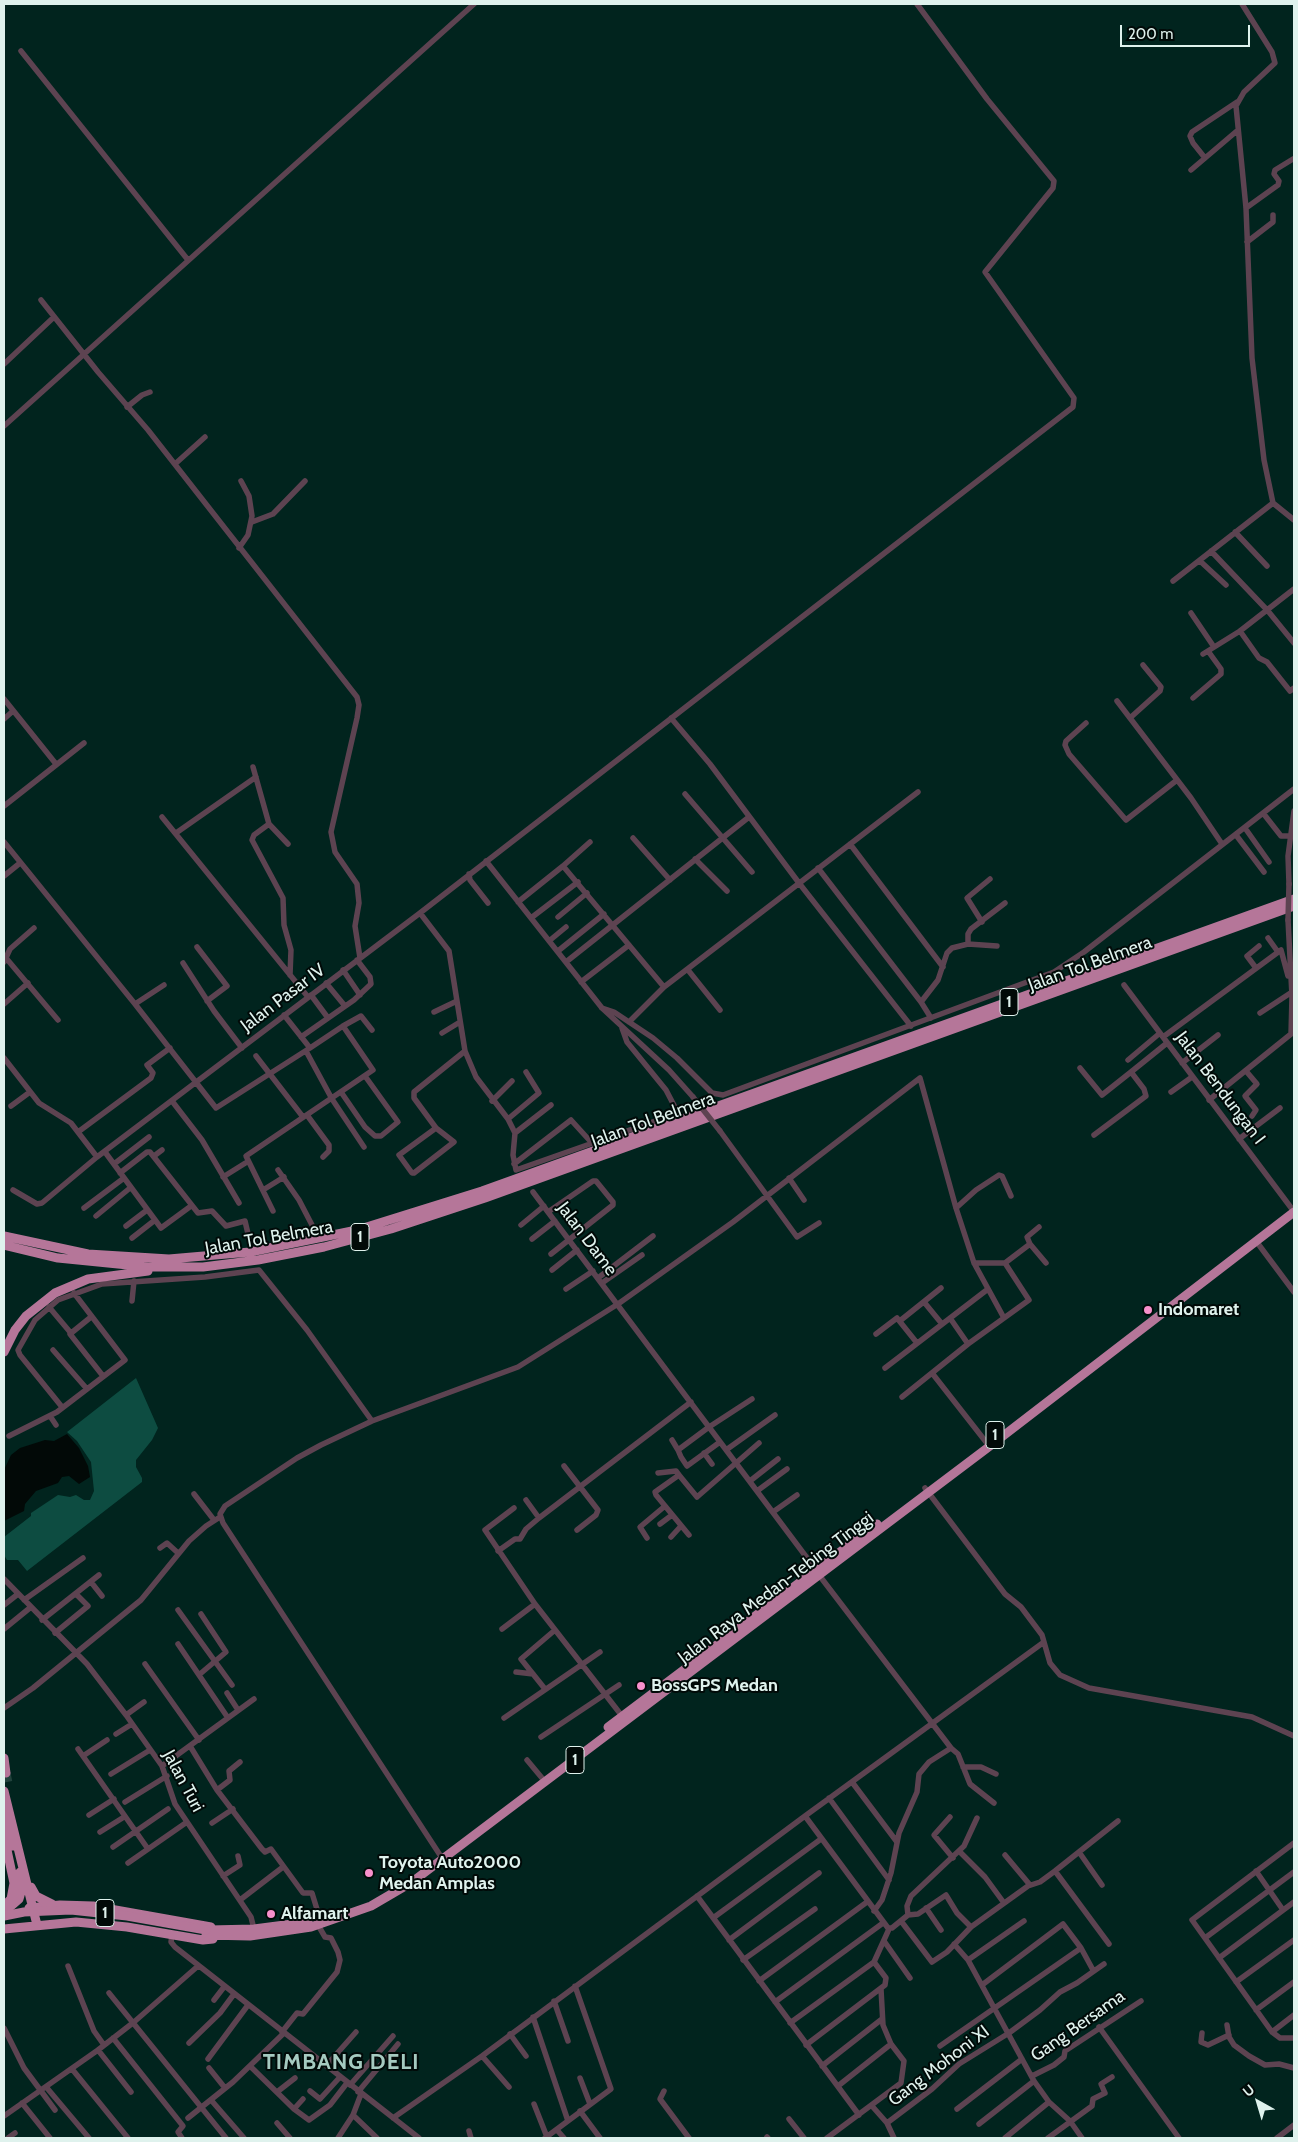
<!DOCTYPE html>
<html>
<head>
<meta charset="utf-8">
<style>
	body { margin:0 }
	#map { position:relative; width:1298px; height:2142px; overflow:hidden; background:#01241e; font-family:Cabin,sans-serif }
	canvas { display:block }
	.frame { position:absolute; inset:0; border:5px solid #dff2ed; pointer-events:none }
	.north { position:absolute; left:1233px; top:2077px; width:50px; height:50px; -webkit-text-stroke:4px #010a08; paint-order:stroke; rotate:321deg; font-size:14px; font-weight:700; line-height:20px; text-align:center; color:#dff2ed }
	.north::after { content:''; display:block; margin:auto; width:18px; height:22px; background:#dff2ed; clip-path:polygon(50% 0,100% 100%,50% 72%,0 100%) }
	.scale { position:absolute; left:1120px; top:25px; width:130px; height:22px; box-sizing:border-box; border:2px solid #dff2ed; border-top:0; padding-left:6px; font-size:15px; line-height:18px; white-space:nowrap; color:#dff2ed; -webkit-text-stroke:4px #010a08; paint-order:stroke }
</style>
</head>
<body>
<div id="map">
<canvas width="1298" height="2142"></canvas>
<div class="frame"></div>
<div class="north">U</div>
<div class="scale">200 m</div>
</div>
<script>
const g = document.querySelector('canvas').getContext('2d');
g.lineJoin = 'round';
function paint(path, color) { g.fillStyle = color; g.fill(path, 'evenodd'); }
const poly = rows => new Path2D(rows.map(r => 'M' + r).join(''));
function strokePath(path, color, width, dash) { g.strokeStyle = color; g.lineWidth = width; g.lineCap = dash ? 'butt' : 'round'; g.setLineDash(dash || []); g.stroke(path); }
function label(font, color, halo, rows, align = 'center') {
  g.font = font + ' Cabin,sans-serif'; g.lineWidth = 4; g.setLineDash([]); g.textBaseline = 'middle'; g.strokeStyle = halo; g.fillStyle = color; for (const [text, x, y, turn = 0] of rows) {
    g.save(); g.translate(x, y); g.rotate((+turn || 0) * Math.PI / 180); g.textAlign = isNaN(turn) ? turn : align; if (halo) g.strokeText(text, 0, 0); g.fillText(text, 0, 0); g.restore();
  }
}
paint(poly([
	[136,1378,158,1428,152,1440,136,1460,136,1467,142,1478,142,1482,27,1571,18,1560,7,1560,4,1555,4,1537,31,1516,31,1513,58,1495,70,1497,76,1495,84,1500,90,1500,94,1491,91,1462,77,1441,67,1432]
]), '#0d4c41');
paint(poly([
	[67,1434,79,1448,88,1466,90,1477,79,1484,69,1476,62,1477,58,1483,36,1491,25,1504,24,1511,4,1521,4,1470,11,1455,20,1448,45,1440,54,1441]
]), '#020907');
strokePath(poly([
	[6,1773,8,1783]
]), '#22433d', 9, [9, 4.5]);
strokePath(poly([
	[1242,4,1272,52,1275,63,1244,92,1236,106,1246,208,1252,358,1264,460,1273,503,1294,520],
	[21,51,188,260],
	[1205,158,1193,143,1190,136,1192,132,1237,102],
	[1191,170,1238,130],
	[1246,208,1278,185,1279,181,1274,174,1275,170,1293,159],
	[1247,242,1273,222,1273,215],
	[41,300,98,372,148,430,357,697,359,705,357,718,331,832,335,852,357,884,359,903,355,926,360,958],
	[4,364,54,317],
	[127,407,142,395,150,392],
	[4,426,474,4],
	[175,464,205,437],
	[252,522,273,514,305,481],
	[1235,532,1267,566],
	[239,548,248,535,252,516,249,496,241,481],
	[1211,551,1268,611,1294,643],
	[1200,561,1226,585],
	[1173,581,1273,503],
	[1191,613,1214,647],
	[1240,631,1294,589],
	[1203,654,1240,631,1259,658,1267,662,1290,691,1294,688],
	[1193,698,1221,674,1221,669,1208,651],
	[4,699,56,764],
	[1117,701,1191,798,1222,844],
	[671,718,710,764,799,883,911,1026],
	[1130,718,1160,691,1161,687,1143,665],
	[4,719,13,711],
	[1086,723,1066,741,1065,745,1069,754,1126,820,1177,780],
	[253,767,269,824,288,844],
	[685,794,752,872],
	[4,806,84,743],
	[1263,813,1281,836,1290,836],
	[162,817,308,997],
	[269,824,254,835,252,840,283,898,284,925,291,950,290,975],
	[1245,828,1269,862],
	[176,833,256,777],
	[1236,835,1264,872],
	[633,838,670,880],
	[4,842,135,1004,164,985],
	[850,844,943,967],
	[695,859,727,891],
	[486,861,602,1008,669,1070,693,1097],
	[563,866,590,842],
	[818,868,921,1002,931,1018],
	[469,874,470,880,488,903],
	[4,876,20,863],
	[1289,884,1288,856,1294,811],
	[518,902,563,866,664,987],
	[420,913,449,951,465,1051,414,1092,414,1098,436,1128,399,1155,412,1173,414,1173,454,1142,436,1128],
	[558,917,587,893],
	[531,918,578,882],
	[982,922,967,898,990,879],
	[1268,938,1278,952],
	[549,941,566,927],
	[968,944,997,946],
	[197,947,227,986,207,1001],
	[558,951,604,914],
	[6,958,58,1020],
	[4,962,10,949,34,928],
	[566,962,749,817],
	[183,963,214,1011,242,1048],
	[1256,968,1247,956,1259,946],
	[343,970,360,995],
	[688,970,720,1010],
	[581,982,629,945],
	[326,983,345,1006],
	[1124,985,1292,1209],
	[311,995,328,1018],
	[921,1002,938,980,947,953,952,948,968,944,968,934,971,929,1005,903],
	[4,1004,28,983],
	[135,1004,216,1108,310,1048],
	[602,1008,614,1012,653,1038,677,1058,712,1093,723,1095,1054,972,1084,952,1294,789],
	[434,1012,457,1001],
	[1260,1013,1292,992],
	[629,1022,664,987,918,792],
	[343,1026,361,1016,372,1030],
	[442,1033,460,1022],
	[301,1037,354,1000,371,984,370,977,357,960],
	[1163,1037,1281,950,1288,976],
	[306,1051,332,1099,364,1147],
	[465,1051,476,1077,508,1119,515,1133,513,1155,516,1170,678,1113,666,1090,627,1042,622,1028],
	[256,1056,303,1117],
	[4,1058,39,1103,71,1123,97,1157],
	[1128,1060,1160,1033],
	[1182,1063,1218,1035],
	[1080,1068,1102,1095,1131,1072],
	[1246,1071,1257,1084,1245,1096,1256,1110,1252,1116],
	[341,1092,365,1127,375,1136,381,1136,398,1122,365,1076],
	[1171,1092,1192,1077],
	[1209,1100,1291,1034,1292,996,1288,920],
	[172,1101,202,1140,239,1203],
	[492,1101,512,1081],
	[11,1106,30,1092],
	[307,1115,329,1145,329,1151,323,1157],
	[508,1119,539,1093,526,1072],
	[720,1131,797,1237,819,1223],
	[78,1132,151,1078,153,1073,147,1065,170,1048],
	[515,1133,551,1105],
	[1094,1135,1146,1096,1144,1089,1131,1072,1167,1043],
	[1239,1139,1280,1108],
	[105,1152,161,1228,191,1206],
	[154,1156,162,1150],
	[114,1164,149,1137],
	[514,1164,571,1120,591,1142],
	[278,1170,299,1200,312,1225],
	[120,1173,147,1152,150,1152,198,1213,212,1211,226,1226,245,1221,249,1238],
	[223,1177,247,1162],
	[789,1178,804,1200],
	[13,1190,37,1204,42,1203,97,1157,420,913,1073,407,1074,398,985,272,1053,188,1054,181,987,99,917,4],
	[263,1190,284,1177],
	[533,1192,816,1570],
	[84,1208,124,1178],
	[956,1208,976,1190,999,1175,1002,1176,1011,1196],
	[273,1211,246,1156,373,1070,343,1026,310,1048,284,1015],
	[548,1212,593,1181,596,1181,613,1202,613,1205,551,1254],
	[96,1216,130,1188],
	[521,1225,544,1206],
	[126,1226,147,1210],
	[132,1238,155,1220],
	[532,1239,555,1221],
	[1256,1241,1294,1292],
	[1030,1244,1046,1263],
	[1005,1263,1030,1244,1027,1237,1039,1227],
	[552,1270,577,1250],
	[598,1278,653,1236],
	[602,1283,642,1255],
	[566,1289,593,1271],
	[132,1301,134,1281],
	[924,1302,942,1324],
	[49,1307,70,1332],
	[91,1317,70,1334,103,1376],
	[901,1320,941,1288],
	[876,1334,897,1318,917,1343],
	[968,1344,1029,1300,1005,1263,974,1263],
	[53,1350,87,1389],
	[885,1368,988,1289],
	[932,1373,986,1442],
	[902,1397,968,1344,950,1318],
	[62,1407,20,1355,18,1350,35,1320,58,1300,102,1284,205,1277,259,1270,307,1330,372,1421],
	[50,1416,56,1425],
	[9,1436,57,1412,125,1360,74,1293],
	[672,1440,678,1450],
	[720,1442,687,1466,681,1457,678,1450,709,1427,752,1399],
	[726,1450,775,1415],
	[704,1453,712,1464],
	[564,1466,598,1510,596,1515,577,1530],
	[658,1473,676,1471,679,1475],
	[750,1481,778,1459],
	[925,1488,1005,1594,1021,1607,1042,1635,1050,1663,1060,1675,1089,1688,1252,1717,1294,1736],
	[757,1491,787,1469],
	[194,1494,214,1520],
	[526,1500,539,1518],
	[514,1508,485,1530,535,1604,622,1716],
	[773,1512,797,1495],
	[660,1524,672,1515],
	[689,1535,656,1495,655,1492,679,1475,697,1497,759,1443],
	[671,1537,681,1526],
	[647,1538,640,1527,665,1506],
	[160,1548,167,1543,178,1553],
	[498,1551,515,1539,520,1539,526,1529,539,1518,691,1402],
	[819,1575,951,1748,929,1762,919,1774,917,1792,899,1833,891,1873,882,1900,874,1911],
	[4,1579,87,1664,126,1715,162,1766,175,1804,251,1917,254,1929],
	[91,1582,102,1596],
	[24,1600,83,1558],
	[4,1605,18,1594],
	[178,1610,232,1685],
	[42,1620,99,1575],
	[4,1629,31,1607],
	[502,1629,535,1604],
	[55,1633,88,1606,76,1594],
	[178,1644,228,1718],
	[145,1664,199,1740],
	[516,1672,533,1674],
	[200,1674,226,1652,201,1614],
	[545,1689,521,1659,555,1630],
	[227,1693,238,1710],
	[4,1708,33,1688,141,1600,189,1541,206,1526,220,1517],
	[126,1715,144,1702],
	[504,1718,600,1652],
	[116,1734,132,1724],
	[541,1737,619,1685],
	[190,1746,217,1790,262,1849,265,1852,271,1849,303,1893,312,1893,320,1919],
	[951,1748,958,1754,970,1784,994,1803],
	[78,1749,148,1849],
	[83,1756,107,1740],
	[527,1760,542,1778],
	[162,1766,254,1699],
	[963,1767,981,1767,996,1774],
	[111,1774,150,1750],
	[852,1782,897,1842],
	[217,1790,230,1780,229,1771,240,1762],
	[829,1798,889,1880],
	[125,1802,167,1776],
	[89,1815,114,1799],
	[805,1816,888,1928,892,1928,908,1915,918,1914,946,1895,957,1913,971,1927],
	[950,1817,934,1835,953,1858],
	[212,1823,233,1809],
	[100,1832,124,1817],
	[1294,1843,1192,1920,1272,2032,1280,2038,1294,2038],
	[113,1847,168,1809],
	[959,1851,985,1877,1004,1903],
	[1079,1852,1102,1885],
	[440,1855,223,1523,220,1514,225,1506,297,1458,321,1445,372,1421,518,1367,618,1304,733,1222,920,1078,956,1208,974,1263,1004,1318],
	[1005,1855,1030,1885],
	[128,1863,187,1822],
	[1055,1871,1109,1944],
	[1256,1871,1283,1910],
	[223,1876,240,1865,238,1856],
	[697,1896,859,2115],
	[240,1900,283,1867],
	[926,1908,941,1930],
	[908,1915,907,1906,911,1896,964,1846,977,1818],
	[713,1918,821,1839],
	[901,1921,932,1962,947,1952,971,1927,1028,1886,1040,1882,1055,1871,1118,1821],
	[172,1935,171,1942,175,1947,419,2138],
	[1205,1938,1294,1872],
	[729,1940,819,1873],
	[884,1941,910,1978],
	[954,1944,968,1960,1034,2081,1049,2102,1070,2121,1082,2138],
	[1219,1958,1294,1902],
	[743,1960,815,1909],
	[968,1960,1024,1921],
	[68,1966,94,2031,104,2045],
	[759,1981,867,1902],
	[1236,1982,1294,1940],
	[982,1985,1063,1924,1081,1948,1093,1970],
	[109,1993,226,2138],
	[214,2000,224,1987],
	[554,2001,568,2041],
	[775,2002,883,1923],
	[1256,2010,1294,1982],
	[533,2017,568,2121],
	[790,2023,874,1962,889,1929],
	[1227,2025,1229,2037,1234,2045,1249,2056,1265,2065,1279,2064,1294,2068],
	[1099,2027,1179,2138],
	[4,2028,24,2068,55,2110],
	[282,2032,297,2013,303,2014,337,1972,340,1960,338,1952,331,1938,325,1937,318,1925],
	[1272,2032,1294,2015],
	[1202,2033,1201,2042,1208,2045,1229,2035],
	[510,2034,526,2056],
	[113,2038,183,2126,178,2132,182,2138],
	[189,2043,220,2013,234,1994],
	[806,2045,885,1985,886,1978,874,1962],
	[940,2046,1081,1948],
	[98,2050,131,2092],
	[482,2056,509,2087],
	[208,2059,248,2005],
	[250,2066,294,2109,309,2120,330,2105,347,2083],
	[326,2066,356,2032],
	[822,2066,882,2019],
	[209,2068,225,2088],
	[72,2069,128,2138],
	[1032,2076,1054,2065,1064,2057,1065,2051,1141,2001],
	[580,2078,590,2104],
	[350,2085,393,2036],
	[838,2086,891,2044,883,2025,881,1989],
	[47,2088,89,2138],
	[310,2091,320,2099,340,2077],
	[664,2091,660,2099,689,2138],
	[277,2092,295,2078],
	[358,2092,398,2044],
	[211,2100,244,2138],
	[22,2103,50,2138],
	[534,2104,547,2137],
	[872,2106,887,2123,894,2138],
	[294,2109,303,2099],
	[957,2109,1022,2059],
	[580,2111,600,2138],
	[353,2115,377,2138],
	[4,2116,98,2050,134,2022,198,1966],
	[188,2118,233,2082,284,2033],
	[393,2118,482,2056,805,1816,1044,1642],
	[789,2119,804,2138],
	[277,2123,290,2138],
	[887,2123,932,2089,959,2064,1009,2033,1040,2010,1060,1992,1077,1983,1104,1964],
	[979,2124,1034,2081],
	[557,2130,564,2138],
	[469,2131,471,2138],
	[767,2137,768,2138],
	[8,2138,15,2133],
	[338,2138,353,2115,361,2094],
	[545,2138,611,2089,575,1986],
	[827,2138,901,2083,904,2061,891,2044],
	[1005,2138,1049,2102],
	[1048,2138,1092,2106,1093,2099,1105,2093,1101,2084,1112,2077],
	[1277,2138,1294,2125]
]), '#5d4351', 5.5);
strokePath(poly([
	[4,1236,88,1254,169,1259,250,1252,357,1230,482,1191,1294,899],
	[4,1245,58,1258,148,1267,203,1267,258,1260,324,1247,391,1229,485,1198,1294,906],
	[4,1352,15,1330,26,1316,55,1293,88,1279,148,1271],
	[608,1727,877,1524],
	[4,1758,6,1773],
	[4,1791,37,1925],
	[4,1813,13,1846],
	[4,1836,14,1883,11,1899,4,1906],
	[31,1887,36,1896,52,1904],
	[29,1908,60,1905,93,1906,211,1927],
	[4,1912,19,1899,21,1892,20,1872],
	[4,1929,76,1922,127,1927,203,1940,213,1939],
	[209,1930,254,1929,308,1922],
	[206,1935,250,1936,311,1927,371,1906,412,1882,990,1446,1294,1212]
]), '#b57699', 9);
strokePath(poly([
	[1288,920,1289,884],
	[693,1097,720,1131]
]), '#5d4351', 5.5);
strokePath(poly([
	[4,1916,24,1912,71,1910,127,1916,206,1930]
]), '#b57699', 9);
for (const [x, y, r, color] of [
	[1148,1310,5,"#f890cc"],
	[641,1686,5,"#f890cc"],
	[369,1873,5,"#f890cc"],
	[271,1914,5,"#f890cc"]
]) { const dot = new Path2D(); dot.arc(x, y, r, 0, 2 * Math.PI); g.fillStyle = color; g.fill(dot); strokePath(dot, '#010a08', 2); }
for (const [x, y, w] of [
	[1009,1002,18],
	[360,1237,18],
	[995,1435,18],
	[575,1760,18],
	[105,1913,18]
]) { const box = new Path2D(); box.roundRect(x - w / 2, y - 13.5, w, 27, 4); g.fillStyle = '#010a08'; g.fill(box); strokePath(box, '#dff2ed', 1); }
label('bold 16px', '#dff2ed', null, [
	["1",1009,1002],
	["1",360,1237],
	["1",995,1435],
	["1",575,1760],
	["1",105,1913]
]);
label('18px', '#dff2ed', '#010a08', [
	["Jalan Tol Belmera",1090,964,-20],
	["Jalan Pasar IV",283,998,-37],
	["Jalan Bendungan I",1220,1088,53],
	["Jalan Tol Belmera",653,1120,-20],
	["Jalan Tol Belmera",269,1238,-10],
	["Jalan Dame",587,1239,53],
	["Jalan Raya Medan-Tebing Tinggi",776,1588,-37],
	["Jalan Turi",183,1781,62],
	["Gang Bersama",1078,2026,-35],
	["Gang Mohoni XI",939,2066,-37]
]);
label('bold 18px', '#dff2ed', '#010a08', [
	["Indomaret",1158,1310],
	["BossGPS Medan",651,1686],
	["Toyota Auto2000",379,1863],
	["Medan Amplas",379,1884],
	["Alfamart",281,1914]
], 'left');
g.letterSpacing = '1px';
label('bold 22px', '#a5cac0', '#010a08', [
	["TIMBANG DELI",341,2063]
]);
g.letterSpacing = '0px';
</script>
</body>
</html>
